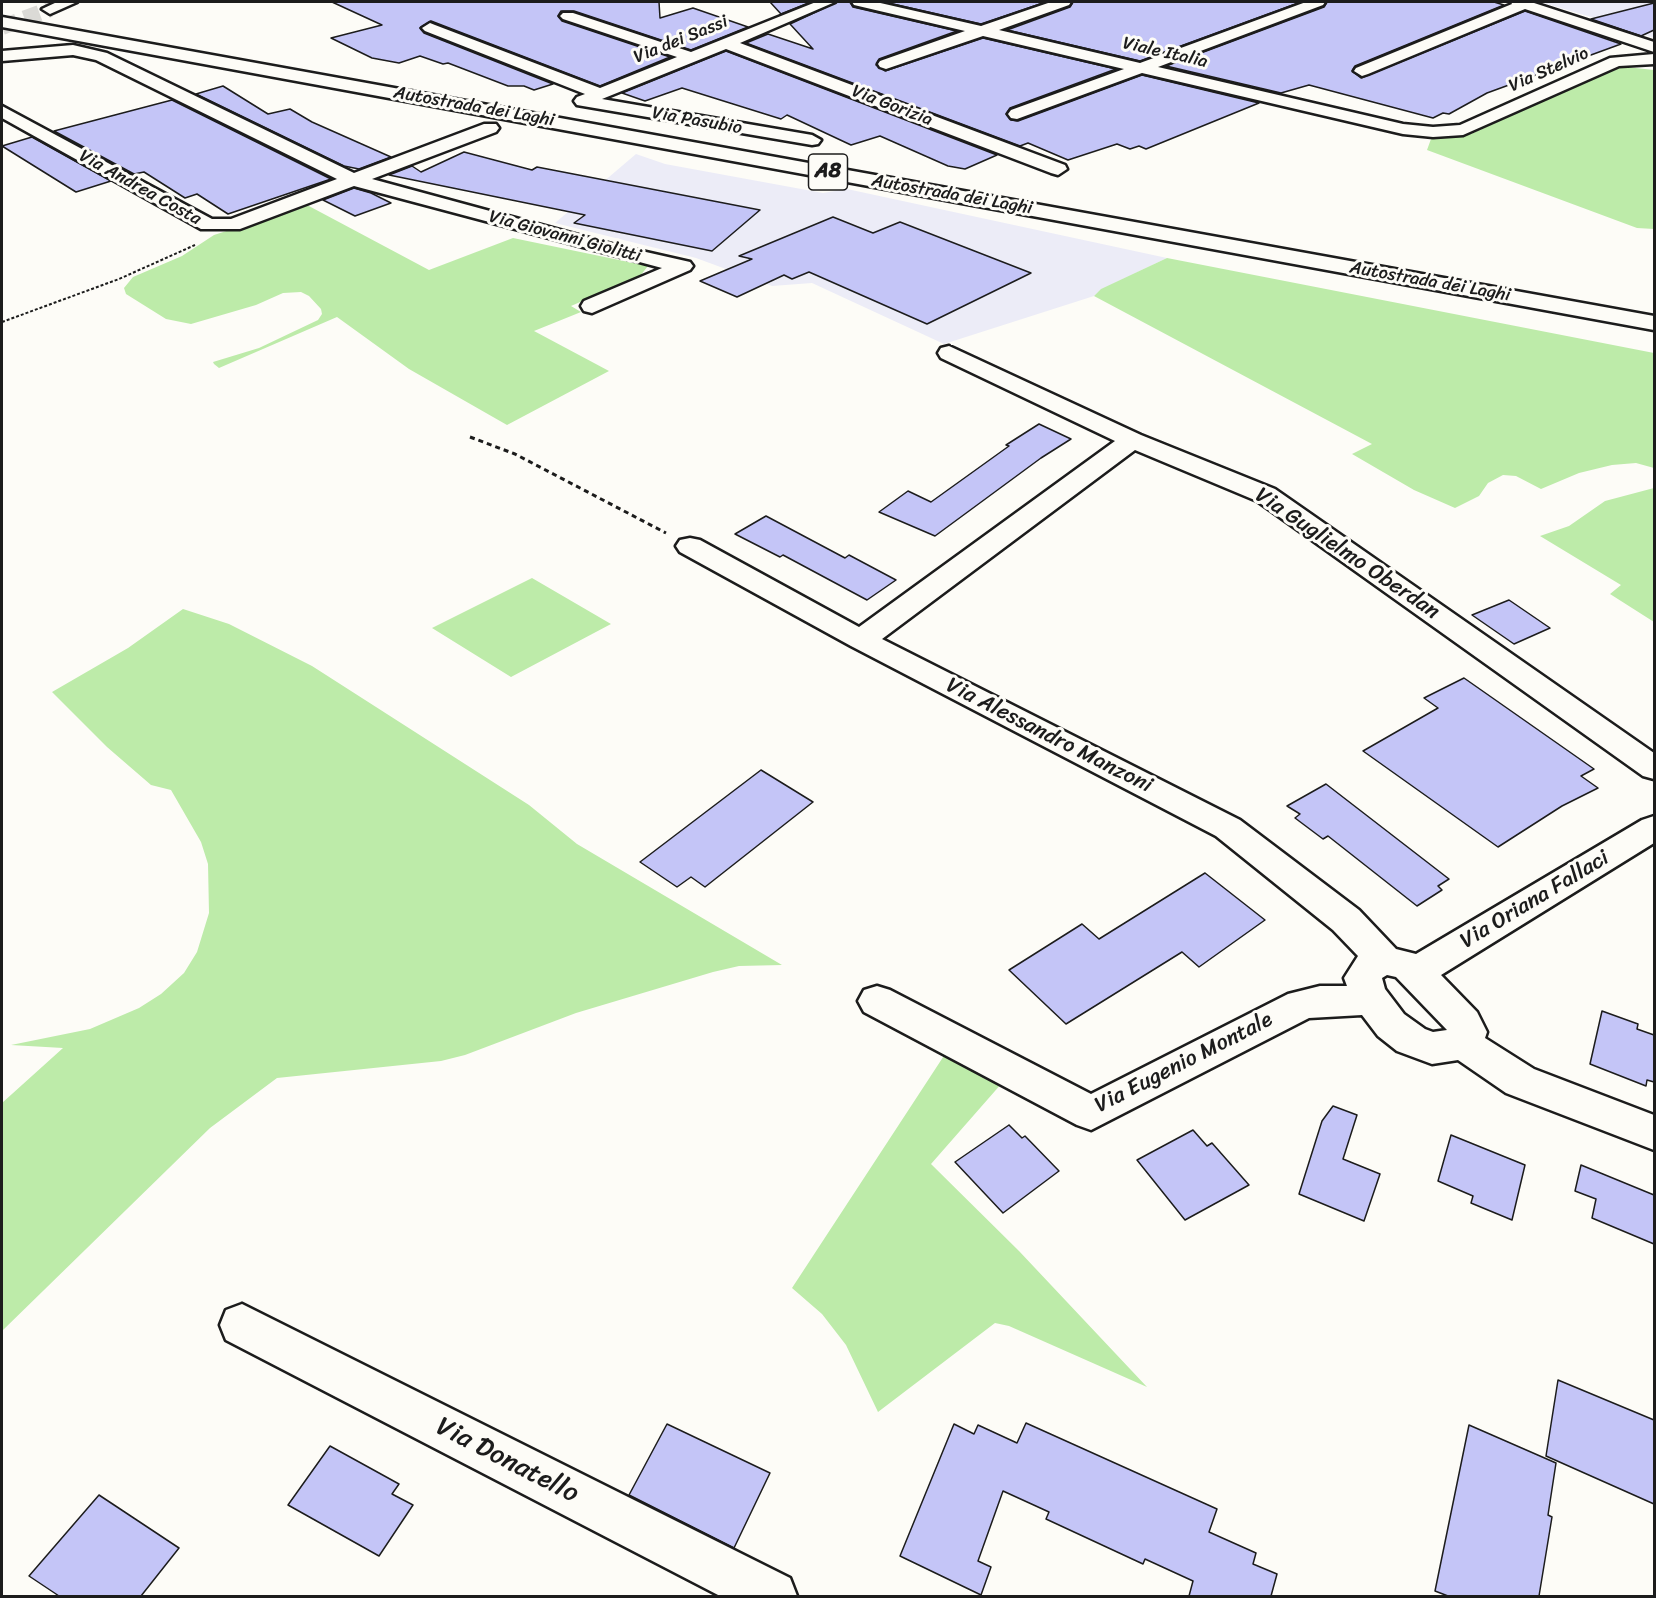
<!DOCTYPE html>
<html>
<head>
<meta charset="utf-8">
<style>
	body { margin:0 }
	#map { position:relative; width:1656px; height:1598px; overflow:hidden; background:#fdfcf7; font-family:Sriracha,sans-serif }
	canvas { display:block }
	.frame { position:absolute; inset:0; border:3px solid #1c1c1c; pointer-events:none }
</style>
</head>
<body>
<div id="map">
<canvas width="1656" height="1598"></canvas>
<div class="frame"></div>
</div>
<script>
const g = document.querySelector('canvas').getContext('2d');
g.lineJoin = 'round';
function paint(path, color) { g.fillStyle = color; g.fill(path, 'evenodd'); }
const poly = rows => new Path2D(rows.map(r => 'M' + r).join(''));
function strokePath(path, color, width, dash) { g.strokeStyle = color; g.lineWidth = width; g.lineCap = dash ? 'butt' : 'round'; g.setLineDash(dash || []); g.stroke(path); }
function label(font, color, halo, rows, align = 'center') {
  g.font = font + ' Sriracha,sans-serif'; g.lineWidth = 6; g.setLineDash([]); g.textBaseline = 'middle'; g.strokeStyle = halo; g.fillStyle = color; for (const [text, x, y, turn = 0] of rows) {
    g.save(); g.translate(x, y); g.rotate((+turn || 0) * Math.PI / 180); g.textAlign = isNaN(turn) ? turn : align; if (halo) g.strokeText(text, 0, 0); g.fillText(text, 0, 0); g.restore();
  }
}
paint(poly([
	[1540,2,1654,2,1654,38,1608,22],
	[636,154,665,164,823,193,847,189,1167,258,1102,289,1094,296,944,344,812,283,772,286,696,258,555,223]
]), '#ececf7');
paint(poly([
	[1617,66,1654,70,1654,229,1637,228,1427,150,1431,139,1471,134],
	[307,205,429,270,513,238,648,266,640,276,571,306,581,312,534,331,609,371,507,425,409,369,337,317,219,368,214,364,213,362,259,348,318,320,322,314,321,309,309,296,301,292,283,293,256,305,191,324,166,319,126,294,124,288,133,277,182,256,214,235],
	[1167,258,1654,353,1654,468,1636,463,1612,465,1579,473,1541,489,1516,476,1503,475,1488,483,1479,496,1455,508,1414,490,1352,454,1372,444,1094,296,1101,289],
	[1654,488,1654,622,1610,594,1621,585,1540,536,1569,526,1605,501],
	[532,578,611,624,511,677,432,628],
	[183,609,229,624,312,666,529,805,577,844,782,965,739,966,713,972,576,1013,465,1055,441,1061,277,1078,210,1128,2,1331,2,1103,63,1048,11,1045,90,1029,139,1008,161,994,184,973,197,952,209,913,208,864,201,842,171,790,151,785,107,747,52,692,128,648],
	[951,1045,1002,1083,931,1164,1019,1251,1147,1387,1009,1326,995,1323,878,1412,846,1345,822,1314,792,1288]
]), '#bdeba9');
const building = poly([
	[332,2,659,2,660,18,693,8,748,27,691,50,574,11,561,11,558,16,562,21,670,57,600,86,431,21,420,28,424,33,553,84,534,90,524,86,508,86,448,63,443,64,420,56,399,63,372,58,331,38,382,25,332,2],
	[770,2,811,2,781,14,770,2],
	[837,2,850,2,853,7,957,31,879,59,876,65,885,71,983,38,1116,69,1010,108,1006,114,1011,120,1018,121,1142,75,1259,103,1146,149,1139,146,1130,149,1117,144,1068,160,1028,143,1020,146,746,43,768,34,813,49,790,24,837,2],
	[884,2,1046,2,981,24,884,2],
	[1073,2,1301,2,1140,61,1007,30,1070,7,1073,2],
	[1327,2,1494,2,1504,5,1355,66,1352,71,1361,78,1525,11,1621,44,1487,93,1449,114,1443,113,1433,118,1309,85,1281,93,1166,66,1324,7,1327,2],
	[1654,3,1654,30,1641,36,1591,19,1654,3],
	[726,51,997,155,965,169,948,166,880,136,851,145,787,115,781,119,682,88,645,101,622,93,726,51],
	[223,86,268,114,290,109,312,122,391,157,359,169,344,166,196,94,223,86],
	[172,100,331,179,228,214,197,194,185,198,144,172,134,174,54,131,172,100],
	[32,137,111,181,76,192,2,146,32,137],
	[464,152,532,170,537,167,760,210,712,251,574,223,585,215,389,175,412,166,421,172,464,152],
	[354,188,371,193,391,203,355,216,323,200,354,188],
	[833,217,873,233,900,222,1031,273,927,324,809,272,792,279,784,275,737,297,700,281,752,259,739,256,833,217],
	[1039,424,1071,439,1041,458,935,536,879,512,908,491,931,502,1009,446,1006,445,1039,424],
	[766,516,845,558,849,555,896,580,867,600,783,555,780,557,735,534,766,516],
	[1509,600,1550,628,1514,644,1472,615,1509,600],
	[1464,678,1594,769,1581,776,1598,788,1562,806,1498,847,1363,751,1438,708,1424,698,1464,678],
	[761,770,813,802,705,887,691,877,677,887,640,862,761,770],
	[1326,784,1449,879,1438,886,1442,890,1417,906,1328,836,1323,839,1295,818,1300,814,1287,806,1326,784],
	[1205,873,1265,920,1199,967,1182,952,1066,1024,1009,970,1082,924,1099,939,1205,873],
	[1602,1011,1638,1024,1637,1029,1654,1035,1654,1082,1647,1080,1646,1086,1590,1064,1602,1011],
	[1333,1106,1357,1115,1343,1159,1380,1174,1364,1221,1299,1194,1322,1121,1333,1106],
	[1009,1125,1022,1138,1025,1136,1059,1171,1003,1213,955,1162,1009,1125],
	[1193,1130,1207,1146,1212,1143,1249,1185,1185,1220,1137,1160,1193,1130],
	[1451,1135,1525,1165,1512,1220,1471,1203,1473,1196,1438,1181,1451,1135],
	[1581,1165,1654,1195,1654,1244,1592,1218,1596,1199,1575,1191,1581,1165],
	[1558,1380,1654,1420,1654,1504,1546,1456,1558,1380],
	[1026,1423,1217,1509,1209,1532,1256,1553,1253,1564,1277,1574,1271,1596,1189,1596,1193,1581,1145,1559,1143,1564,1046,1519,1049,1512,1003,1491,978,1561,991,1567,981,1595,900,1556,954,1424,974,1434,978,1425,1017,1443,1026,1423],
	[667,1424,770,1473,734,1548,629,1495,667,1424],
	[1469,1425,1556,1463,1548,1515,1552,1517,1539,1596,1448,1596,1435,1591,1469,1425],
	[330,1446,399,1484,392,1494,413,1505,379,1556,288,1505,330,1446],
	[99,1495,179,1548,141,1596,59,1596,29,1576,99,1495]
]);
paint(building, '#c4c5f7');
strokePath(building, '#1c1c1c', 1.5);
strokePath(poly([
	[2,27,50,9]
]), '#dbdad6', 16, [16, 8]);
const minor = poly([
	[57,2,77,2,50,14,42,9,57,2],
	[816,2,835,2,740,43,1065,165,1067,169,1058,175,1051,173,726,49,602,99,812,135,821,140,818,144,812,145,577,105,574,101,577,97,585,94,425,31,422,28,430,23,435,25,600,88,677,57,563,19,560,16,563,13,573,13,691,52,816,2],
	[852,2,876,2,981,26,1051,2,1071,2,1069,5,999,30,1140,63,1306,2,1325,2,1323,5,1158,67,1403,124,1433,127,1460,125,1610,58,1654,54,1654,64,1619,66,1463,135,1433,137,1403,134,1142,73,1017,119,1011,118,1008,114,1011,110,1124,69,983,36,886,69,880,67,878,64,880,61,965,31,854,5,852,2],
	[1511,2,1531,2,1654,42,1654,52,1525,9,1368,74,1362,76,1354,71,1356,68,1512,4,1511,2],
	[73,45,107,53,354,173,484,124,496,124,499,128,496,132,372,179,615,245,690,262,693,266,690,270,592,313,584,311,581,306,584,301,662,268,354,186,240,229,201,229,2,118,2,106,212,219,231,219,337,179,96,60,73,55,2,61,2,51,73,45],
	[949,346,1141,435,1275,489,1654,753,1654,779,1643,776,1257,501,1135,450,882,639,1240,820,1359,910,1396,949,1416,954,1642,820,1654,816,1654,843,1441,975,1477,1012,1487,1032,1485,1038,1534,1069,1654,1115,1654,1150,1506,1093,1458,1060,1432,1064,1397,1051,1378,1036,1362,1015,1309,1018,1091,1130,1077,1125,864,1012,858,1001,864,990,877,986,890,990,1091,1094,1288,994,1320,986,1347,986,1344,978,1358,956,1333,930,1216,836,851,646,680,552,676,546,680,540,690,538,700,540,859,627,1115,441,941,358,938,353,941,348,949,346],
	[1387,975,1396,977,1447,1030,1433,1032,1425,1029,1404,1014,1385,989,1382,978,1387,975],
	[242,1304,790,1578,797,1596,720,1596,226,1340,220,1325,226,1310,242,1304]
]);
const highway = poly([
	[2,17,1654,316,1654,330,2,27,2,17]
]);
strokePath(minor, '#1c1c1c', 5);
strokePath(highway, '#1c1c1c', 5);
strokePath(poly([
	[2,322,119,279,195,245]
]), '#1c1c1c', 2, [3, 2]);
strokePath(poly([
	[470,437,515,454,666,533]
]), '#1c1c1c', 3, [5, 4]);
paint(minor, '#fdfcf7');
paint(highway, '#fdfcf7');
label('18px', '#1c1c1c', '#fdfcf7', [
	["Via dei Sassi",681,40,-22],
	["Viale Italia",1165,53,13],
	["Via Stelvio",1549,70,-24],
	["Via Gorizia",892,106,21],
	["Autostrada dei Laghi",474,107,10],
	["Via Pasubio",697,121,10],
	["Via Andrea Costa",140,188,29],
	["Autostrada dei Laghi",952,195,10],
	["Via Giovanni Giolitti",565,237,15],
	["Autostrada dei Laghi",1430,282,10]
]);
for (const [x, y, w] of [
	[828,172,39]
]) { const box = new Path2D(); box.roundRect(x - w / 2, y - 18, w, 36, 4.5); g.fillStyle = '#fdfcf7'; g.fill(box); strokePath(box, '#1c1c1c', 1.5); }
label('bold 21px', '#1c1c1c', null, [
	["A8",828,172]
]);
label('22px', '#1c1c1c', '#fdfcf7', [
	["Via Guglielmo Oberdan",1347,554,34],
	["Via Alessandro Manzoni",1049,736,27],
	["Via Oriana Fallaci",1535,900,-31],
	["Via Eugenio Montale",1184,1063,-27]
]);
label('27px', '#1c1c1c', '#fdfcf7', [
	["Via Donatello",507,1461,27]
]);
</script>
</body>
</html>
